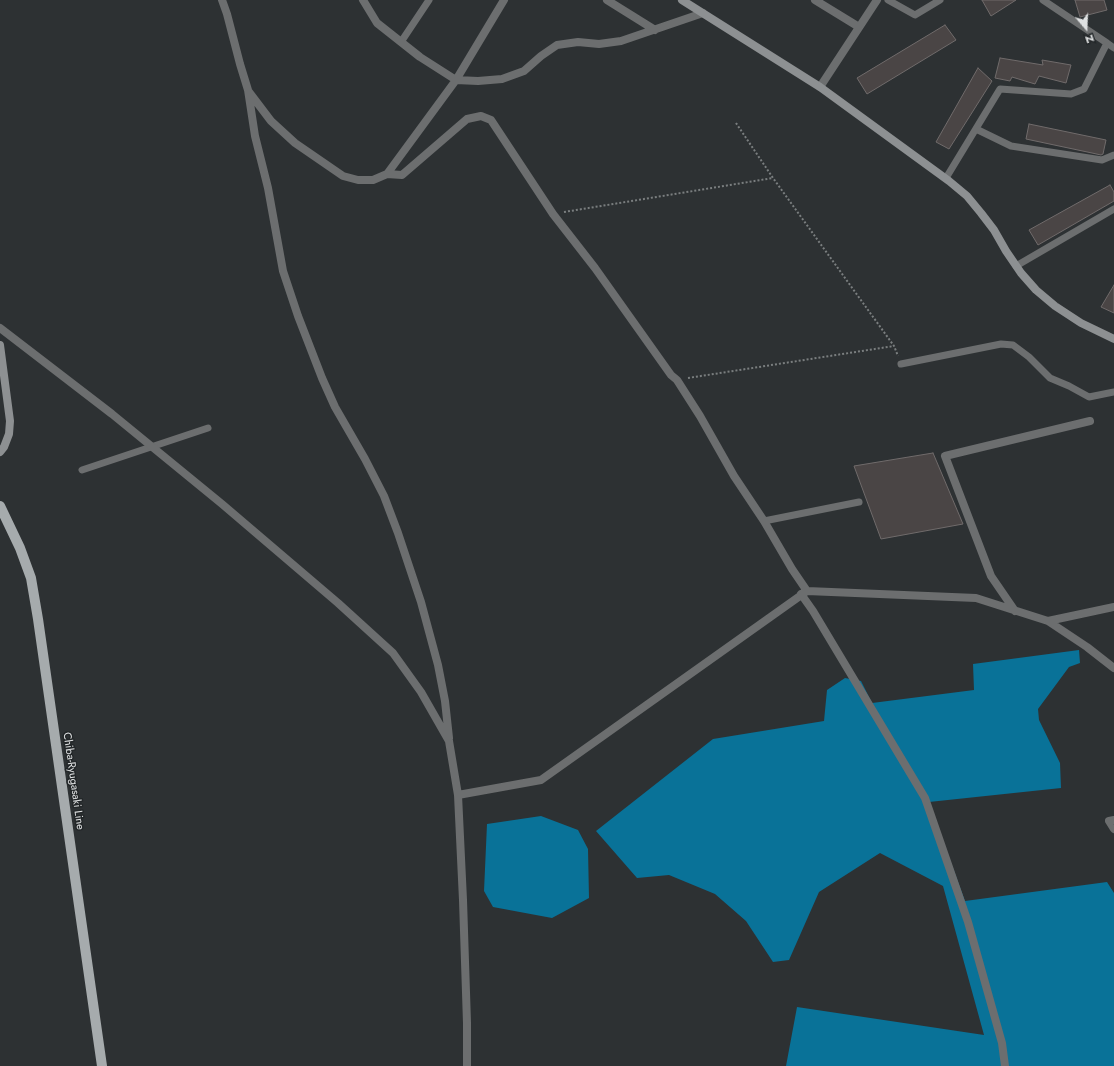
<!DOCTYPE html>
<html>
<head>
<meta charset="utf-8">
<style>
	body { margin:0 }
	#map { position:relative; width:1114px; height:1066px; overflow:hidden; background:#2d3133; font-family:Jost,sans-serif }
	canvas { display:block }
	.north { position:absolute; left:1066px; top:8px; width:40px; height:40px; -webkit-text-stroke:3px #232729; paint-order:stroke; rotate:161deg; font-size:11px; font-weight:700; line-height:16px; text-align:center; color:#dfe1e2 }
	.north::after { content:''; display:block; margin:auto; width:14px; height:18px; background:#dfe1e2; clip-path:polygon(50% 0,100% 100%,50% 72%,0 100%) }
</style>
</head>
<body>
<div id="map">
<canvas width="1114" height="1066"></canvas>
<div class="north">N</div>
</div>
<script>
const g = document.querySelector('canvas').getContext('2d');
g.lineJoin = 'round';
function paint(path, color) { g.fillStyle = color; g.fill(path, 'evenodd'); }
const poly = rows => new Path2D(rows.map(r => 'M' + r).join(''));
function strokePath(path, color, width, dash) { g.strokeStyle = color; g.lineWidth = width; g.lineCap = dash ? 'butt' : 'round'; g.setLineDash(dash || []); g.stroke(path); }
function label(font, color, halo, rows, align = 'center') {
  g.font = font + ' Jost,sans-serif'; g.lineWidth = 3; g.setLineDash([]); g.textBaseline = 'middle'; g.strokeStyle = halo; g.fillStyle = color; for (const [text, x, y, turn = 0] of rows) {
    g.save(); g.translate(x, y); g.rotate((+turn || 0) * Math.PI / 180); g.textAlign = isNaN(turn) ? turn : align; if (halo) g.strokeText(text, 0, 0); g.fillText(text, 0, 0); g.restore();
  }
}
paint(poly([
	[1079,650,1080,663,1069,667,1038,709,1039,720,1060,763,1061,788,929,802,965,901,1107,882,1114,893,1114,1066,786,1066,797,1007,984,1035,943,886,880,853,819,892,789,960,773,962,746,921,715,894,669,875,637,878,596,831,713,739,824,721,827,690,845,678,861,681,872,703,974,690,973,664],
	[541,816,578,830,588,849,589,898,552,918,493,907,484,891,487,824]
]), '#097298');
const building = poly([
	[982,0,1016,0,991,16,982,0],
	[1075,0,1104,0,1107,10,1080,17,1075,0],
	[945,25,956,40,867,94,857,78,945,25],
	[1000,58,1043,65,1042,60,1071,65,1066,83,1039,76,1035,84,1012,77,1010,81,995,78,1000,58],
	[978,68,992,81,949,149,936,142,978,68],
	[1029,124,1106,140,1103,154,1101,155,1092,153,1026,139,1029,124],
	[1110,185,1114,192,1114,201,1038,245,1029,230,1110,185],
	[1114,285,1114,313,1101,307,1114,285],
	[933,453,963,524,881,539,854,466,933,453]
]);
paint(building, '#4a4545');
strokePath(building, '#706b6b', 1);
strokePath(poly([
	[736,123,773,178,894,346,898,356],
	[564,212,773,178],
	[688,378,894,346]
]), '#7a7e7f', 2, [2, 2]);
strokePath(poly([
	[888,0,915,15,940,0],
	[1043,0,1107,43],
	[401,42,429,0],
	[976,129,1011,146,1102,160,1114,155],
	[946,178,1000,89,1071,94,1084,89,1107,43,1114,48],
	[1016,266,1114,209],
	[901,364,1001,344,1013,345,1029,357,1050,378,1069,386,1089,397,1114,392],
	[82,470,208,428],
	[764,521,859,502]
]), '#6c6e6f', 7);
strokePath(poly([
	[222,0,227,14,240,64,248,90,255,136,268,188,283,271,298,316,322,378,335,407,365,459,384,496,398,533,421,602,438,665,445,701,449,738],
	[363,0,377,23,420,57,456,80,478,81,502,79,524,71,541,56,557,45,578,42,599,44,621,41,703,13],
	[607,0,655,30],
	[815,0,859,27],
	[820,87,877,0],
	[249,92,271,121,295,143,343,176,358,180,373,180,387,174,456,80,504,0],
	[387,174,402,175,467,119,481,116,491,120,553,214,595,268,671,375,677,380,700,416,734,476,764,521,792,569,807,591],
	[0,328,112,414,222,504,338,603,393,653,421,692,449,741,458,795,463,900,467,1023,467,1066],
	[801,594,813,611,925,798,968,922,1002,1043,1005,1066],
	[1015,611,991,576,945,456,1090,421],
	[1048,621,1114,607],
	[458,795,541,780,807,591,976,598,1048,621,1087,647,1114,668],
	[1114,820,1109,821,1114,829]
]), '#6c6e6f', 8);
strokePath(poly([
	[682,0,820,87,949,181,967,196,981,213,994,230,1006,251,1021,273,1036,290,1055,306,1081,323,1114,339],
	[0,345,10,421,9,434,4,447,0,452]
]), '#8d9092', 8);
strokePath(poly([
	[0,506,20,548,31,578,38,619,102,1066]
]), '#a6abad', 10);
label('11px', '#dfe1e2', '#232729', [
	["Chiba-Ryugasaki Line",73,781,82]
]);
</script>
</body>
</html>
